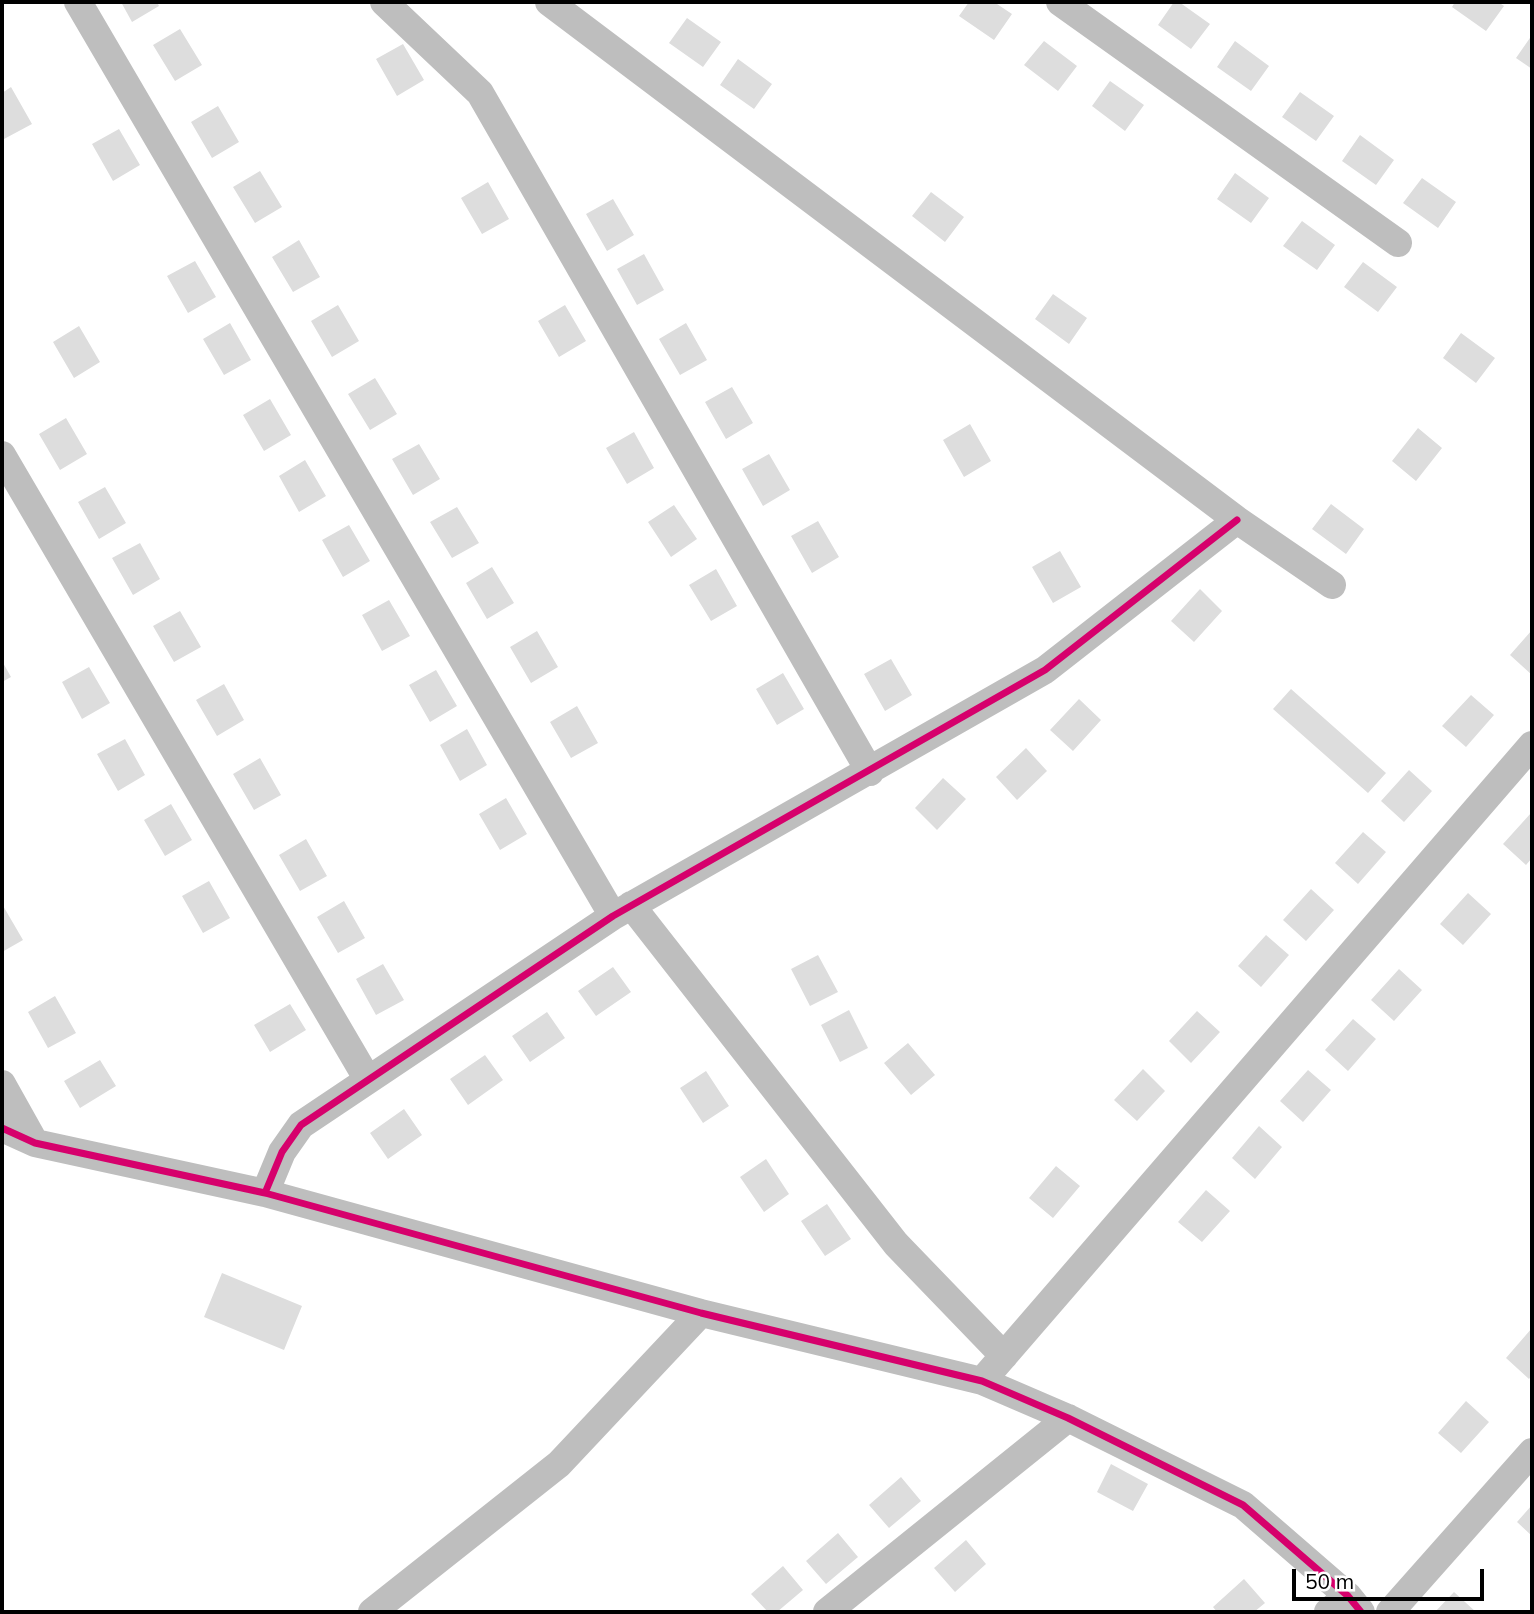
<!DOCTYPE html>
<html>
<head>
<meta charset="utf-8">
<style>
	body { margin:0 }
	#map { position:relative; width:1534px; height:1614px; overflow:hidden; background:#fff; font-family:Mulish,sans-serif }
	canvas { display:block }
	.frame { position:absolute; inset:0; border:4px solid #000; pointer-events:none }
	.scale { position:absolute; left:1292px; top:1569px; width:192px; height:32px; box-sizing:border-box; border:4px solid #000; border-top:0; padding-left:9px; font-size:21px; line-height:24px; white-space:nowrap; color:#000; -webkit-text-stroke:5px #fff; paint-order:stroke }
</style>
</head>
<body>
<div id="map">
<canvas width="1534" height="1614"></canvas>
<div class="frame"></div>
<div class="scale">50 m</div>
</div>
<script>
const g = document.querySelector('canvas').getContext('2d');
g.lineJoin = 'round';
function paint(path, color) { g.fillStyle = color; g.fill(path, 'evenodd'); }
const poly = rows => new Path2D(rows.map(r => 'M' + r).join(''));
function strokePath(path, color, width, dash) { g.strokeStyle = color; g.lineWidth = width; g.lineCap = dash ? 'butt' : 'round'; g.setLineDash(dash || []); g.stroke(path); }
paint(poly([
	[121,2,157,2,159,6,132,22],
	[969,2,994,2,1012,14,994,40,959,16],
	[1174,2,1179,2,1210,24,1191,49,1158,25],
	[1455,2,1498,2,1504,6,1486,31,1452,7],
	[687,18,721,42,703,67,669,43],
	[180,29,202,65,175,81,153,45],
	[1532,35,1532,69,1516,58],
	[1044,41,1077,66,1058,91,1024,65],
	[1235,41,1269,66,1251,91,1217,67],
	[403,44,424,80,397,96,376,59],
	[738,59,772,84,754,109,720,85],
	[1110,81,1144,105,1125,131,1092,106],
	[11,87,32,124,4,139,2,93],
	[1300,92,1334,116,1316,141,1282,117],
	[218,106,239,142,212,158,191,122],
	[119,129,140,165,113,181,92,144],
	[1360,135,1394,160,1376,185,1342,161],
	[260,171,282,207,255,223,233,187],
	[1235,173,1269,198,1251,223,1217,199],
	[1422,178,1456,202,1438,228,1403,203],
	[488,182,509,219,482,234,461,198],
	[931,192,964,217,945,242,912,216],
	[613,199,634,235,607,251,586,214],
	[1302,221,1335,245,1317,270,1283,246],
	[299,240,320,277,293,292,272,257],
	[644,254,664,290,637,305,617,269],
	[195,261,216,297,188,313,167,276],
	[1363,262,1397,287,1378,312,1344,287],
	[1053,294,1087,318,1069,344,1035,319],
	[338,305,359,341,332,357,311,321],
	[565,305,586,341,559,357,538,321],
	[230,323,251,360,224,375,203,339],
	[686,323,707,360,680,375,659,339],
	[79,326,100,362,74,378,53,342],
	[1461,333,1495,358,1476,383,1443,358],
	[375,378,397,414,370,430,348,394],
	[732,387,753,423,726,439,705,402],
	[270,399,291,435,264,451,243,415],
	[66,418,87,454,60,470,39,434],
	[970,424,991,461,964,477,943,440],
	[1418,428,1442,448,1416,481,1392,461],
	[634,432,654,468,627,484,606,448],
	[419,444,440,479,413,495,392,459],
	[769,454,790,490,763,506,742,469],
	[305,460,326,496,299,512,279,476],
	[105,487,126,523,99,539,78,502],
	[1331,504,1364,529,1346,554,1312,529],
	[674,505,697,539,671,557,648,522],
	[457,507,479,543,452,558,430,522],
	[818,521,839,557,812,573,791,536],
	[349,525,370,561,343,577,322,540],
	[140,543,160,579,133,595,112,558],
	[1060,551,1081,587,1053,603,1032,567],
	[492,567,514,603,487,619,466,583],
	[716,569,737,606,711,621,689,585],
	[1200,589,1222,611,1194,642,1171,621],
	[389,600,410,636,382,651,362,615],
	[180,611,201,647,174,662,153,626],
	[1532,630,1532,675,1510,655],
	[537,631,558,667,531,683,510,647],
	[891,659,912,695,885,711,864,674],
	[2,661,11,677,2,682],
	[89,667,110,703,82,719,62,682],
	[436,670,457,706,430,722,409,685],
	[783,673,804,709,777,725,756,689],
	[224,684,244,720,217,736,196,700],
	[1291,689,1386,773,1368,793,1273,709],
	[1471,695,1494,715,1466,747,1442,726],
	[1079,699,1101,720,1073,751,1050,730],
	[577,706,598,743,571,758,550,722],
	[467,729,487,765,460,781,440,745],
	[125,739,145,775,118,791,97,754],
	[1026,748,1047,771,1017,800,996,777],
	[260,758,281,795,254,810,233,774],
	[1409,770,1432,791,1404,822,1381,801],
	[943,778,966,799,937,830,915,808],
	[506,798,527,834,500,850,479,814],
	[171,804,192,840,165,856,144,820],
	[1531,813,1532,858,1526,865,1503,844],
	[1363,832,1386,852,1358,884,1335,863],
	[306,839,327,876,300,891,279,855],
	[209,881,230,918,203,933,182,896],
	[1311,889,1334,910,1306,941,1283,920],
	[1468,893,1491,914,1463,945,1440,924],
	[344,901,365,938,338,953,317,917],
	[2,904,23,940,2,952],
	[1266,935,1289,955,1261,987,1238,966],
	[818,955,838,992,810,1006,791,969],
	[383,964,404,1000,376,1015,356,979],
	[613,967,631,992,596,1016,578,991],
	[1399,969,1422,990,1394,1021,1371,1000],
	[55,996,76,1033,48,1048,28,1012],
	[290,1004,306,1030,270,1052,254,1025],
	[849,1010,868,1048,840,1062,821,1025],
	[1197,1011,1220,1032,1191,1063,1169,1041],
	[547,1012,565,1038,530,1062,512,1036],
	[1353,1019,1376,1039,1348,1071,1325,1050],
	[908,1043,935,1075,911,1095,884,1063],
	[485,1055,503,1080,468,1105,450,1079],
	[100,1060,116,1086,80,1108,64,1081],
	[1143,1069,1165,1091,1137,1121,1114,1100],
	[1308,1070,1331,1090,1303,1122,1280,1101],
	[706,1071,729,1106,703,1123,680,1088],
	[404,1109,422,1135,388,1159,370,1133],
	[1259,1126,1282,1147,1255,1179,1232,1158],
	[766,1159,789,1194,764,1212,740,1177],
	[1056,1166,1080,1186,1053,1218,1029,1198],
	[1206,1190,1230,1211,1202,1242,1178,1222],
	[827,1204,851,1239,825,1256,801,1221],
	[222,1273,302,1306,284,1350,204,1317],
	[1532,1328,1532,1375,1529,1379,1506,1358],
	[1466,1401,1489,1422,1461,1453,1438,1433],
	[1111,1464,1148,1484,1133,1511,1097,1492],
	[901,1477,921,1501,889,1528,869,1505],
	[1532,1505,1532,1536,1517,1522],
	[838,1533,858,1557,826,1584,806,1561],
	[966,1540,986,1564,955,1592,934,1568],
	[783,1566,803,1590,777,1612,768,1612,751,1594],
	[1244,1579,1265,1603,1254,1612,1217,1612,1213,1607],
	[1454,1592,1476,1612,1435,1612]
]), '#ddd');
strokePath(poly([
	[78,2,613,916],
	[384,2,480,93,870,772],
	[549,2,1237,520,1332,585],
	[1060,2,1398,243],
	[2,455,368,1080],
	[631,905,896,1244,1004,1356],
	[2,1084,35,1143],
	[2,1128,35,1143,265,1193,701,1313,982,1381,1068,1418,1243,1505,1348,1596,1361,1612],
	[265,1193,282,1152,301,1125,613,916,1045,670,1237,520],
	[982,1381,1532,745],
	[372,1612,559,1464,701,1313],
	[827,1612,1068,1418],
	[1328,1612,1348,1596],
	[1390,1612,1532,1452]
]), '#bebebe', 28);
strokePath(poly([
	[2,1128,35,1143,265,1193,701,1313,982,1381,1068,1418,1243,1505,1348,1596,1361,1612],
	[265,1193,282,1152,301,1125,613,916,1045,670,1237,520]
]), '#d6006c', 7);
</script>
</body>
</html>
